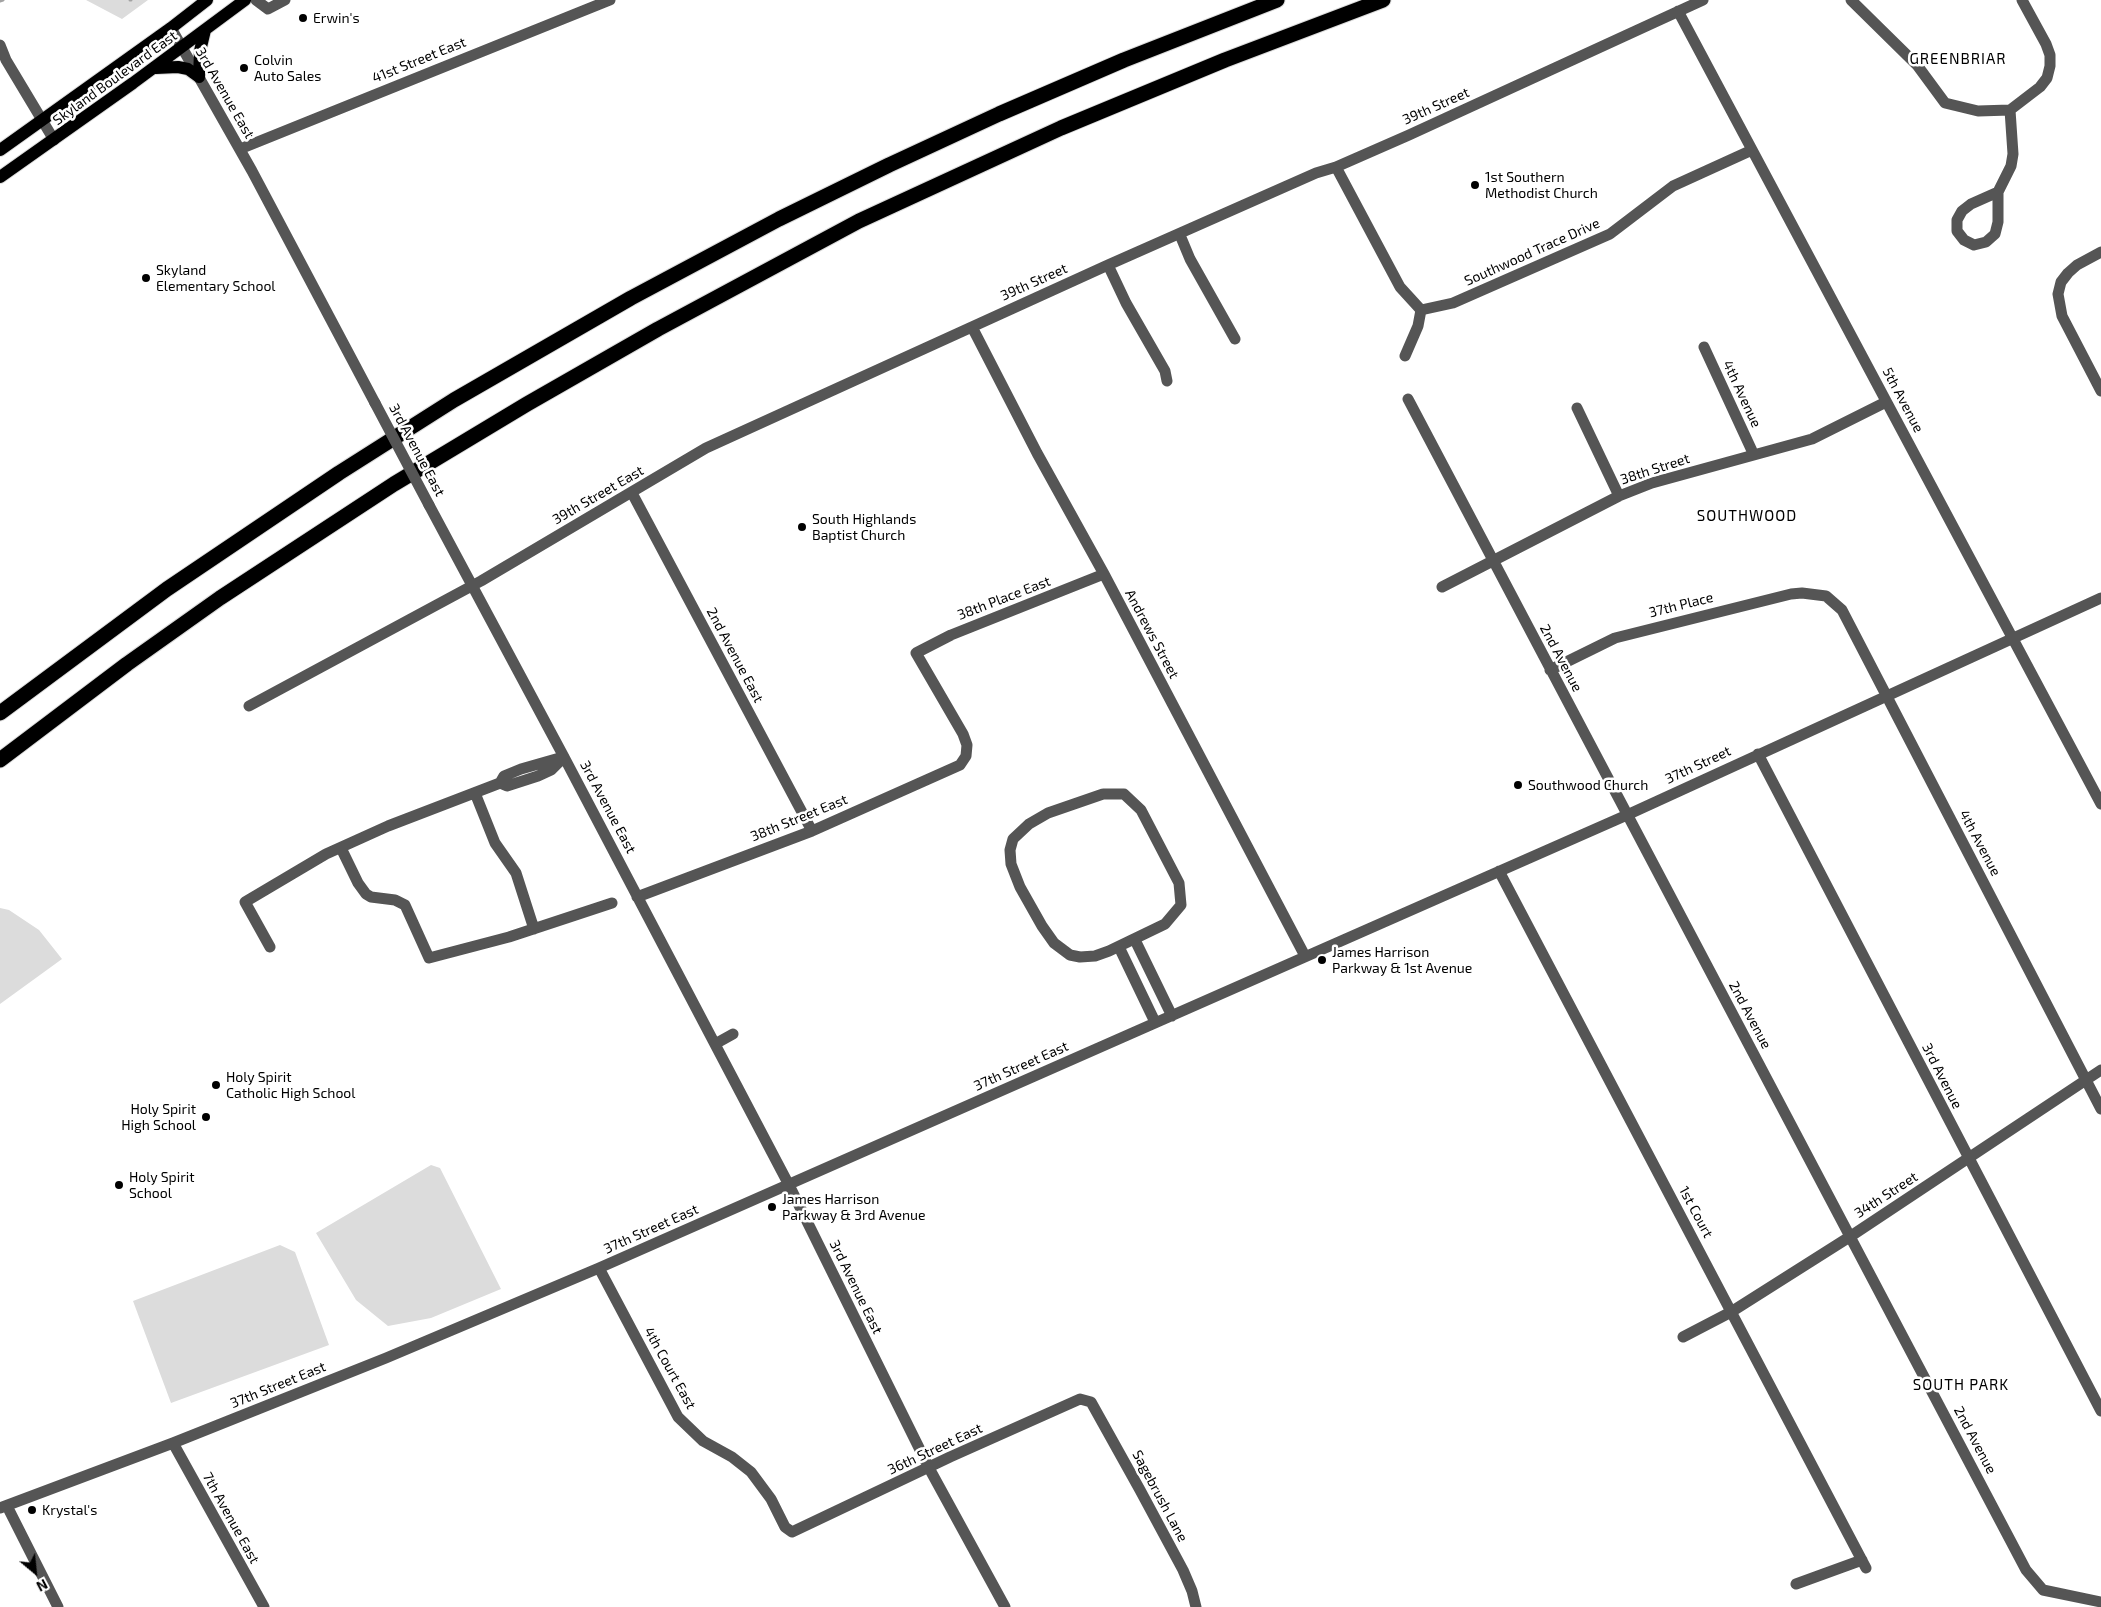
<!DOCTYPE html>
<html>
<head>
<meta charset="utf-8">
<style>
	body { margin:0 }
	#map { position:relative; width:2101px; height:1607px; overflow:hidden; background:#fff; font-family:"Exo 2",sans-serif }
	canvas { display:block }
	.north { position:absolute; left:10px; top:1547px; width:50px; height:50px; -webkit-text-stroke:4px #fff; paint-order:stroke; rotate:152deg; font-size:14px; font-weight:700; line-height:20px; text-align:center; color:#000 }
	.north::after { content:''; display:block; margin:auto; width:18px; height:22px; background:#000; clip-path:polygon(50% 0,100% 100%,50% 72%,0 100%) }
</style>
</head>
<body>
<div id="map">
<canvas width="2101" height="1607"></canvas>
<div class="north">N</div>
</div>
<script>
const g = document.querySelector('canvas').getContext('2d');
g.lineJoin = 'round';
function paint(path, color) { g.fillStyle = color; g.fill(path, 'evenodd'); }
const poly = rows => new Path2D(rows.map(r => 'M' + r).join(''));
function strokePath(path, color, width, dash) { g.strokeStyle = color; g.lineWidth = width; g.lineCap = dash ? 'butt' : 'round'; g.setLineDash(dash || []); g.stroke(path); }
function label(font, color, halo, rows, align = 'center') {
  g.font = font + ' "Exo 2",sans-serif'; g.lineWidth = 5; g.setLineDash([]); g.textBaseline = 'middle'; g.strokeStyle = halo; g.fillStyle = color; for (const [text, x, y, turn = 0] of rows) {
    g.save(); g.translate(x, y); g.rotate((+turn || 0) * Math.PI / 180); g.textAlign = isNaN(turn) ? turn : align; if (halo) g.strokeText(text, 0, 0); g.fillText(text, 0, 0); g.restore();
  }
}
paint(poly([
	[86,0,148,0,122,19],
	[0,908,9,910,39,930,62,959,0,1004],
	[431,1165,440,1168,501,1289,431,1318,388,1326,356,1300,316,1233],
	[280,1245,295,1252,329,1345,171,1403,133,1301]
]), '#dcdcdc');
strokePath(poly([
	[130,0,131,0],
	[0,1,3,0]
]), '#a3a3a3', 3);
const major = poly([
	[156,68,178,67,188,69,199,77],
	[199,77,200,51,205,30],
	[0,150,171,28,207,0],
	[0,177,133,83,245,0]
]);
const highway = poly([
	[0,713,167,589,339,473,454,400,631,298,779,219,889,165,999,114,1124,60,1277,0],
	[0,760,127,664,220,598,394,484,527,404,658,329,859,221,1061,128,1225,60,1383,0]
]);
strokePath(major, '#dbdbdb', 14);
strokePath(highway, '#dbdbdb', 17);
strokePath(poly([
	[256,0,268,9,285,0],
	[1851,0,1917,65,1945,103,1978,111,2010,110],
	[1678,11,2101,804],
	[171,28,252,171,375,403],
	[0,45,6,60,54,140],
	[240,149,610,0],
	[1336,167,1400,287,1421,310],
	[1998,192,2011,166,2013,154,2010,110,2040,87,2047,78,2050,66,2050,55,2046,44,2022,0],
	[1998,192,1998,222,1995,234,1986,242,1974,245,1964,240,1957,231,1957,220,1962,211,1971,204,1998,192],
	[1180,235,1190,259,1235,339],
	[2101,252,2077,265,2068,273,2061,282,2058,294,2062,316,2101,391],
	[1108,265,1126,303,1165,371,1167,381],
	[1421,310,1453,303,1610,234,1673,186,1752,150],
	[972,327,1037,453,1104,574,1305,956],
	[1704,347,1753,453],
	[1405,356,1418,326,1421,310],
	[1408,399,2026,1570,2043,1590,2101,1602],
	[1577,408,1619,496],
	[632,493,812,831],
	[429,505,564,757,789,1185,929,1468,1005,1607],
	[1442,587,1619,496,1652,483,1812,439,1886,402],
	[1550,670,1615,638,1791,594,1802,593,1826,596,1842,610,2101,1109],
	[249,706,481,581,706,448,1108,265,1316,173,1336,167,1409,135,1703,0],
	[1758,754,2101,1411],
	[500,783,504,776,521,769,563,757],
	[475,793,495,843,516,873,534,929],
	[1103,794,1124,794,1141,810,1179,883,1181,905,1165,924,1109,951,1095,956,1080,957,1070,955,1054,943,1042,926,1020,887,1011,864,1010,850,1013,839,1029,824,1048,813,1103,794],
	[341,848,358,883,366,894,371,897,395,900,405,905,429,958,509,937,612,903],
	[1499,871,1866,1568],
	[637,897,812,831,960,765,966,756,967,745,963,734,916,653,951,635,1104,574],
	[1135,940,1172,1016],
	[270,947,245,902,326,854,388,826,500,783,507,786,538,776,551,770,564,757],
	[1119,947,1155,1022],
	[715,1044,733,1034],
	[599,1268,678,1417,703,1441,732,1457,751,1472,771,1499,785,1527,792,1532,950,1457,1080,1399,1091,1402,1140,1490,1183,1570,1192,1591,1196,1607],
	[1683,1337,1731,1312,1851,1236,2101,1070],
	[173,1443,264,1607],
	[7,1506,58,1607],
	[0,1508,173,1443,386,1358,599,1268,1627,815,2101,598],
	[1796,1584,1862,1560]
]), '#555', 11);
strokePath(major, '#000', 12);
strokePath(highway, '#000', 15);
strokePath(poly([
	[375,403,429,505]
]), '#555', 11);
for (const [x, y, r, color] of [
	[303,18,5,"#000"],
	[244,68,5,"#000"],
	[1475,185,5,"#000"],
	[146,278,5,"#000"],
	[802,527,5,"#000"],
	[1518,785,5,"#000"],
	[1322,960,5,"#000"],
	[216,1085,5,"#000"],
	[206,1117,5,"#000"],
	[119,1185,5,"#000"],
	[772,1207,5,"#000"],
	[32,1510,5,"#000"]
]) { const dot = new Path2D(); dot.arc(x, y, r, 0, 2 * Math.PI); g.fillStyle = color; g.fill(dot); strokePath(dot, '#fff', 2); }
label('14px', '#000', '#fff', [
	["Erwin's",313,18],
	["Colvin",254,60],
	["Auto Sales",254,76],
	["1st Southern",1485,177],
	["Methodist Church",1485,193],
	["Skyland",156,270],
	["Elementary School",156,286],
	["South Highlands",812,519],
	["Baptist Church",812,535],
	["Southwood Church",1528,785],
	["James Harrison",1332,952],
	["Parkway & 1st Avenue",1332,968],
	["Holy Spirit",226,1077],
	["Catholic High School",226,1093],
	["Holy Spirit",196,1109,"right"],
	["High School",196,1125,"right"],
	["Holy Spirit",129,1177],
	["School",129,1193],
	["James Harrison",782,1199],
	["Parkway & 3rd Avenue",782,1215],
	["Krystal's",42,1510]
], 'left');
label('14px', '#000', '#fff', [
	["41st Street East",419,60,-22],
	["Skyland Boulevard East",115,78,-36],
	["3rd Avenue East",225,93,60],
	["39th Street",1436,106,-24],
	["Southwood Trace Drive",1532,252,-24],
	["39th Street",1034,282,-24],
	["4th Avenue",1742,394,65],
	["5th Avenue",1903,400,62],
	["3rd Avenue East",417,450,62],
	["38th Street",1655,469,-18],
	["39th Street East",598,495,-30],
	["38th Place East",1004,598,-21],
	["37th Place",1681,605,-14],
	["Andrews Street",1152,634,62],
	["2nd Avenue East",735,655,62],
	["2nd Avenue",1561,658,62],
	["37th Street",1698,765,-25],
	["3rd Avenue East",608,807,62],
	["38th Street East",799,818,-22],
	["4th Avenue",1980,843,62],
	["2nd Avenue",1750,1015,62],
	["37th Street East",1021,1066,-24],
	["3rd Avenue",1942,1076,63],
	["34th Street",1886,1195,-33],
	["1st Court",1696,1212,62],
	["37th Street East",651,1229,-24],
	["3rd Avenue East",856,1287,64],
	["4th Court East",670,1368,61],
	["37th Street East",278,1385,-22],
	["2nd Avenue",1975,1440,62],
	["36th Street East",935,1449,-25],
	["Sagebrush Lane",1160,1496,62],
	["7th Avenue East",231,1518,61]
]);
g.letterSpacing = '1px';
label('15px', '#000', '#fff', [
	["GREENBRIAR",1958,59],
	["SOUTHWOOD",1747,516],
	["SOUTH PARK",1961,1385]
]);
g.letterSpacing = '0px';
</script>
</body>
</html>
